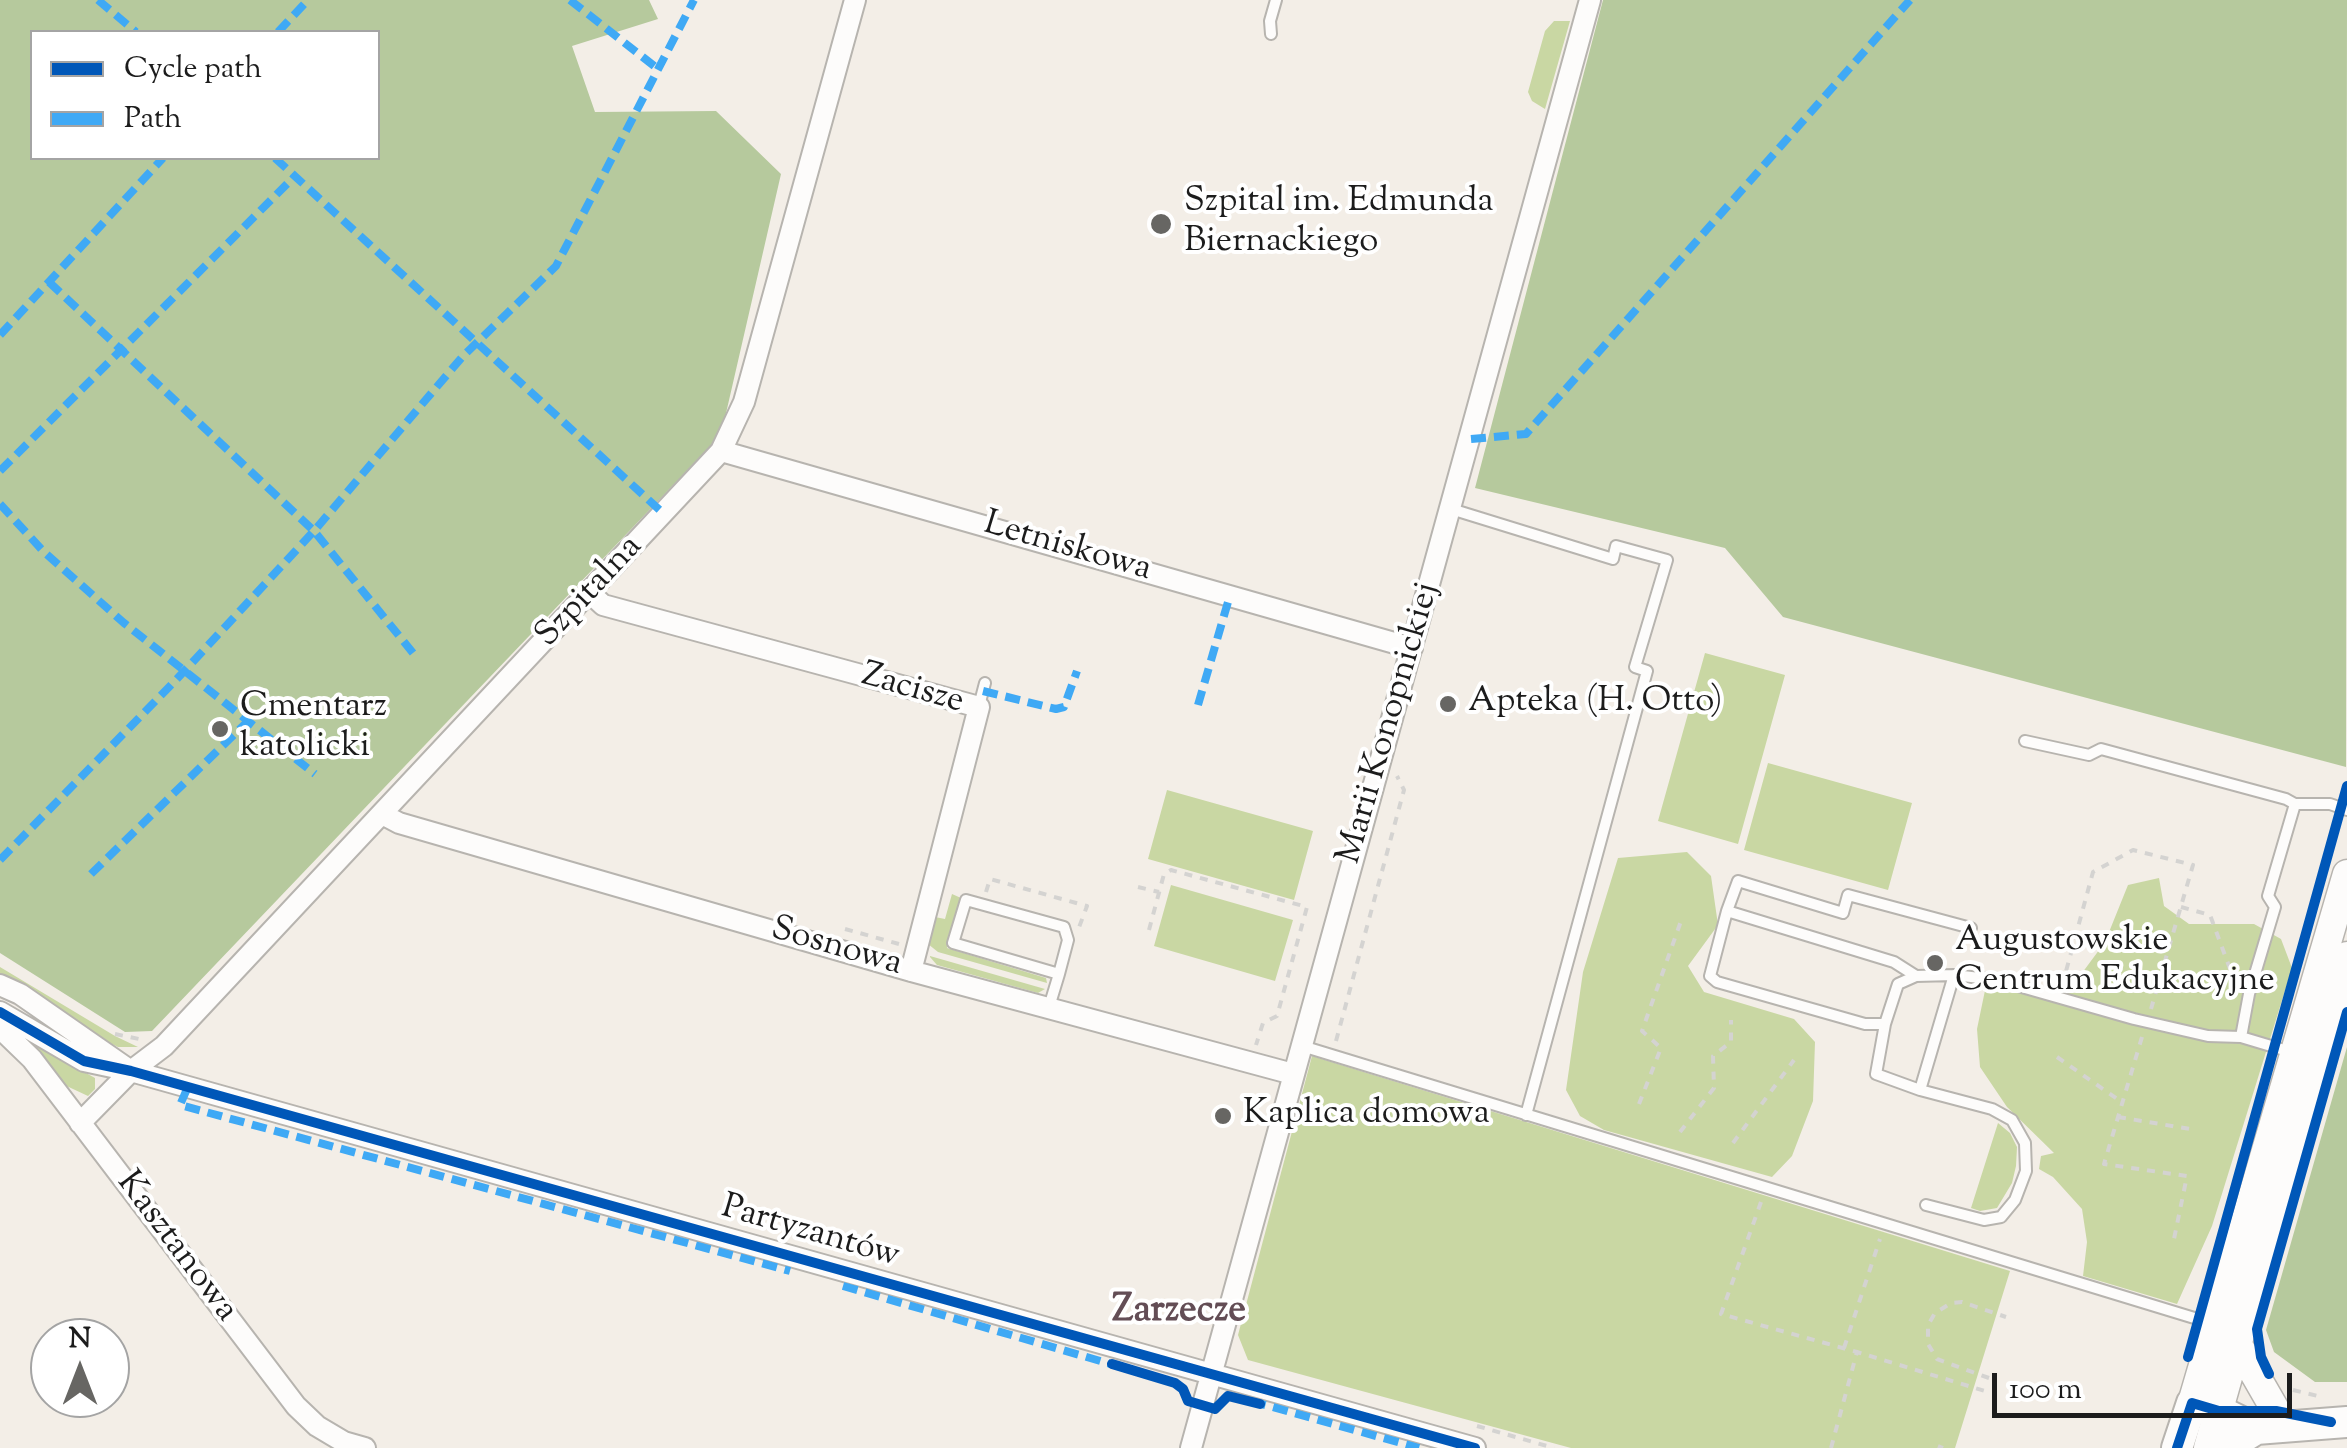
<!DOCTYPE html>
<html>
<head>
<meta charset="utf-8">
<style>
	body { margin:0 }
	#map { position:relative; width:2347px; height:1448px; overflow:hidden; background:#f3eee7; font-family:"Sorts Mill Goudy",serif }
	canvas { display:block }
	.legend { position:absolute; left:30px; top:30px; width:350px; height:130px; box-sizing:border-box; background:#fff; border:2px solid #a4a4a4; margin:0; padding:12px 18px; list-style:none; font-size:30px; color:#1c1c1c }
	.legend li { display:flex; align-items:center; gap:20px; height:50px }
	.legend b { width:50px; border:2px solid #a4a4a4 }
	.north { position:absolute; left:30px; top:1318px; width:100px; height:100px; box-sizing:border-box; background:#fff; border:2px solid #a4a4a4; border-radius:50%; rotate:0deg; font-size:28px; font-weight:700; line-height:40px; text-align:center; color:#1c1c1c }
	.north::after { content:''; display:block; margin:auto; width:35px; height:45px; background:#676663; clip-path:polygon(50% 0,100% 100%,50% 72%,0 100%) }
	.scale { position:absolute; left:1992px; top:1373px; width:300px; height:45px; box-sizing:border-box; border:5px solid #1c1c1c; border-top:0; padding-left:12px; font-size:30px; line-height:35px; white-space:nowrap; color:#1c1c1c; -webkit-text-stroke:8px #fff; paint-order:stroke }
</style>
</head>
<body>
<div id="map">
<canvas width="2347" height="1448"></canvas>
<ul class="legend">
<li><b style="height:12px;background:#0057b8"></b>Cycle path</li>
<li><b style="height:12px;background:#3fa9f5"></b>Path</li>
</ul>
<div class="north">N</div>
<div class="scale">100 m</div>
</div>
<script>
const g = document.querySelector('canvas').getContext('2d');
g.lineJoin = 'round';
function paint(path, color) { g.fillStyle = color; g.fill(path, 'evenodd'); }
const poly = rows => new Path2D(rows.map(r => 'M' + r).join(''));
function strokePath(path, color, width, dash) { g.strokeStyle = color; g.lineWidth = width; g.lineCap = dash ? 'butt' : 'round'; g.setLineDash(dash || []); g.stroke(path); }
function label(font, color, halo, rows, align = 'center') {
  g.font = font + ' "Sorts Mill Goudy",serif'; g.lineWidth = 8; g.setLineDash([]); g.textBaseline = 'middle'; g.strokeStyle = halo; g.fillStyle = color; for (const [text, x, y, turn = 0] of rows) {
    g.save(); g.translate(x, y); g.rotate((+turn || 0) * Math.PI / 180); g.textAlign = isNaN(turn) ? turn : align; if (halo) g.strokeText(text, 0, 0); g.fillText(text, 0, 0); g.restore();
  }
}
paint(poly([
	[1554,21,1570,21,1545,109,1532,101,1528,92,1545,31],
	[1705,653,1785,675,1738,844,1658,821],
	[1768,763,1912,803,1888,890,1744,850],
	[1167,790,1313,831,1294,900,1148,859],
	[1687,852,1711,876,1718,925,1688,966,1704,992,1794,1019,1815,1042,1813,1101,1792,1156,1772,1177,1604,1130,1580,1116,1566,1090,1583,972,1618,858],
	[2159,878,2164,906,2189,924,2254,924,2281,939,2292,968,2212,1226,2177,1304,2083,1276,2087,1242,2082,1209,2053,1177,2039,1169,2041,1156,2054,1153,2007,1107,1980,1067,1977,1029,1988,976,2059,998,2068,992,2105,942,2128,885],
	[1171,885,1293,920,1275,981,1154,946],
	[952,894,961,898,947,948,1046,978,1047,983,938,952,928,944,930,916,945,919],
	[930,957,930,956,1045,989,1038,993,937,965],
	[0,967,115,1036,138,1047,118,1047,106,1041,0,976],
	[23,1038,95,1078,95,1089,88,1096,58,1082],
	[1312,1056,2010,1271,1955,1448,1571,1448,1248,1360,1238,1335],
	[1998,1123,2010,1133,2017,1147,2016,1166,2012,1183,1997,1208,1980,1211,1971,1208]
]), '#c9d7a3');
paint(poly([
	[0,0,649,0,658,19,572,46,595,112,716,111,781,174,721,435,152,1031,125,1032,0,953],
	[32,32,378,32,378,158,32,158],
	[1603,0,2347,0,2346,767,1783,617,1725,548,1475,488],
	[2347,1047,2347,1382,2315,1382,2274,1352,2266,1330]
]), '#b6c99d');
const service = poly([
	[1271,34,1270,21,1276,0],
	[1451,509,1613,559,1616,546,1667,560,1635,667,1647,671,1526,1115],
	[979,706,985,683],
	[2025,741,2089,755,2101,749,2286,799,2295,804,2268,896,2275,907,2249,994,2241,1037],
	[2295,804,2330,804,2347,810],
	[1727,911,1710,976,1717,982,1865,1024,1885,1024],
	[1916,976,1894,962,1727,911,1738,881,1843,913,1848,895,1971,928],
	[1049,1007,1059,974,1068,940,1064,927,966,900,953,943,1059,974],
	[1302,1046,2214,1324],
	[1920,1090,1876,1074,1885,1024,1898,984,1916,976,1954,975],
	[1926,1205,1984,1220,2001,1217,2015,1200,2026,1171,2025,1143,2012,1120,1992,1109,1920,1090,1954,975,1997,980,2134,1019,2208,1036,2241,1037,2291,1052]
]);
const minor = poly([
	[721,451,1412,648],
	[591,594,603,605,979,707,911,971],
	[382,814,399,823,911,971,1293,1074],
	[0,985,20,994,125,1067],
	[0,1012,84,1061,131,1071,1475,1448],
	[0,1028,32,1059,296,1406,317,1426,344,1442,365,1448],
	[80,1123,131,1071,164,1046,721,451,744,402,855,0],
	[1191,1448,1590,0]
]);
const secondary = poly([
	[2238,1345,2276,1411],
	[2192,1403,2347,874],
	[2208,1448,2347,956]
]);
const primary = poly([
	[2177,1448,2192,1403,2219,1411,2256,1429],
	[2226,1448,2256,1429,2347,1422]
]);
strokePath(service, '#b7b4af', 14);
strokePath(minor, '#b7b4af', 24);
strokePath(secondary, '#b7b4af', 31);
strokePath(primary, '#b7b4af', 34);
strokePath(poly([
	[1138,887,1159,892],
	[986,892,990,879,1087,906,1078,930],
	[2181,907,2210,915,2236,985],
	[845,929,899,944],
	[1149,930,1164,874,1171,870,1307,907,1277,1016,1263,1023,1256,1045],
	[2062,986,2093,872,2133,850,2193,865,2151,1009],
	[115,1034,139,1039],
	[2142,1037,2104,1164,2187,1176,2174,1239],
	[1336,1041,1404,790,1397,776],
	[2057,1057,2123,1103],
	[1639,1104,1661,1048,1642,1031,1681,921],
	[2118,1117,2190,1129],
	[1680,1132,1714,1088,1713,1056,1731,1042,1731,1020],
	[1733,1143,1794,1060],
	[1761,1202,1721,1314,1857,1352],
	[1844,1348,1880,1239],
	[1989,1378,1937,1359,1928,1344,1928,1325,1935,1313,1951,1303,1962,1302,2006,1317],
	[2293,1390,2322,1397],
	[1477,1426,1554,1448],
	[1938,1446,1943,1448],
	[1831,1448,1857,1352,1985,1391]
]), '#d4d3d1', 4, [8, 8]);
strokePath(service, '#fdfcfb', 10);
strokePath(minor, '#fdfcfb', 20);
strokePath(secondary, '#fdfcfb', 28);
strokePath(primary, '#fdfcfb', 30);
strokePath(poly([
	[98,0,136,32],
	[570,0,658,69],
	[278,32,308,0],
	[275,158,664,514],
	[49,282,314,531,413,653],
	[0,335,163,158],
	[1471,439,1526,434,1910,0],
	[0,471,295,176],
	[0,504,44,552,124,623,315,774],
	[983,691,1056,709,1064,707,1077,671],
	[1198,705,1230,595],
	[0,860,176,680,314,531,463,356,556,266,694,0],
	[91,874,248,721],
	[187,1089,180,1105,790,1271],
	[843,1286,1121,1367],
	[1251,1401,1419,1448]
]), '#3fa9f5', 8, [15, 8]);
strokePath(poly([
	[0,1012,84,1061,131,1071,1475,1448],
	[2188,1357,2347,786],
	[1112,1364,1175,1383,1183,1389,1188,1401,1215,1409,1228,1396,1260,1404],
	[2269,1374,2261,1357,2257,1329,2347,1012],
	[2177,1448,2192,1403,2219,1411,2276,1411,2331,1422]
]), '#0057b8', 10);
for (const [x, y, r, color] of [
	[1161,224,12,"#676663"],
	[1448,704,10,"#676663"],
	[220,729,10,"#676663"],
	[1935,963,10,"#676663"],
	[1223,1116,10,"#676663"]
]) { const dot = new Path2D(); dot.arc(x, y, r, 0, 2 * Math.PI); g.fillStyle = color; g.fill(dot); strokePath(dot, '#fff', 4); }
label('35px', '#1c1c1c', '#fff', [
	["Szpital im. Edmunda",1184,204],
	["Biernackiego",1184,244],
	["Apteka (H. Otto)",1468,704],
	["Cmentarz",240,709],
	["katolicki",240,749],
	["Augustowskie",1955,943],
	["Centrum Edukacyjne",1955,983],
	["Kaplica domowa",1243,1116]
], 'left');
label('35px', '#1c1c1c', '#fff', [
	["Letniskowa",1067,549,16],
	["Szpitalna",591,593,-47],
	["Zacisze",912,691,16],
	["Marii Konopnickiej",1391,724,-74],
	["Sosnowa",836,949,16],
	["Partyzantów",810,1234,16],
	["Kasztanowa",175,1248,53]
]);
label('bold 38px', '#634d55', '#fff', [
	["Zarzecze",1179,1314]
]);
</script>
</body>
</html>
